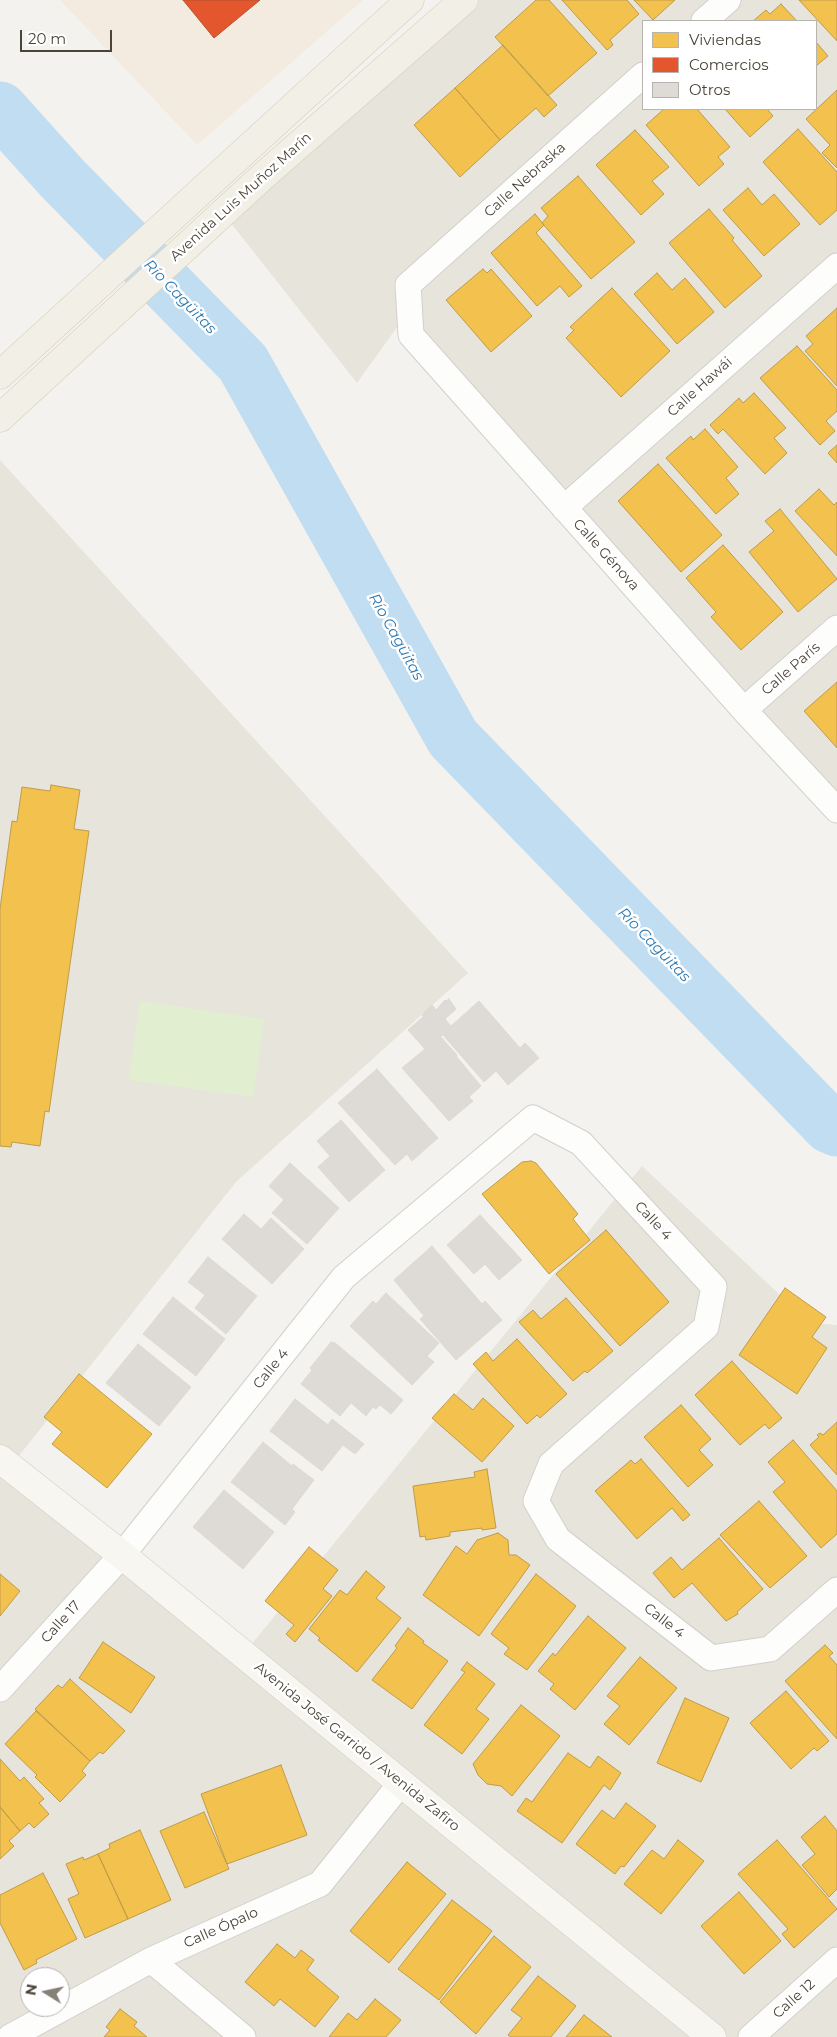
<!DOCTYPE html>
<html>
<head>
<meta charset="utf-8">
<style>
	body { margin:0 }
	#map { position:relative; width:837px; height:2037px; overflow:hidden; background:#f4f2ee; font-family:Montserrat,sans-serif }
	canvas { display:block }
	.legend { position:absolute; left:642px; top:20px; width:175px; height:90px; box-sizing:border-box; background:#fff; border:1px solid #b7b4b0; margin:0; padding:6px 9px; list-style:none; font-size:15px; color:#4b4439 }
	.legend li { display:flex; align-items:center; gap:10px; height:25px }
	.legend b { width:25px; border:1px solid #b7b4b0 }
	.north { position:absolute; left:20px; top:1967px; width:50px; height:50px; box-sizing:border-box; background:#fff; border:1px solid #b7b4b0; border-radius:50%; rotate:280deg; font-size:14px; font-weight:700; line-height:20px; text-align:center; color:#4b4439 }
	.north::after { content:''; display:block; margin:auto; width:18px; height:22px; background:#868178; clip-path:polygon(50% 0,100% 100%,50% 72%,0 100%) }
	.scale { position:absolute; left:20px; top:30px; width:92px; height:22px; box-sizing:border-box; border:2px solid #4b4439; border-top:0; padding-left:6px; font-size:15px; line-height:18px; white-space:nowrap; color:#4b4439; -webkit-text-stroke:4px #fff; paint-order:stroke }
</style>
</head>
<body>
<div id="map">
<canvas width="837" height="2037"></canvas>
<ul class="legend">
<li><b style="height:14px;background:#f2c14e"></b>Viviendas</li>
<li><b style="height:14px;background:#e4572e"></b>Comercios</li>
<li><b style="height:14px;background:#dedbd6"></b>Otros</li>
</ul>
<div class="north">N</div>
<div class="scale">20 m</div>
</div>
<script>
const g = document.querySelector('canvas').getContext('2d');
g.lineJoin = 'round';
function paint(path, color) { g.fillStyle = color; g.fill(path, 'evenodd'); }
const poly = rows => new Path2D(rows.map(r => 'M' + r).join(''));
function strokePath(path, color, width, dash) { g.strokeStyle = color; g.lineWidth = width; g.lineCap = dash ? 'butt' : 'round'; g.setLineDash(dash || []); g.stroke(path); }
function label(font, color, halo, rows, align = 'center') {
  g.font = font + ' Montserrat,sans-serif'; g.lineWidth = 5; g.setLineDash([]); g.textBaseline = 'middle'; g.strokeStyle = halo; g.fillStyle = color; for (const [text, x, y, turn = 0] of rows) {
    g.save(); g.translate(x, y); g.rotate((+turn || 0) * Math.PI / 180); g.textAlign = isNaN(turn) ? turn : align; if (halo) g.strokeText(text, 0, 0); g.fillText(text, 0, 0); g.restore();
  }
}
paint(poly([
	[447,0,837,0,837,806,400,323,357,383,215,203],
	[643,21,816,21,816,109,643,109],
	[0,460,468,973,236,1182,7,1471,242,1656,642,1166,810,1323,837,1325,837,2037,0,2037],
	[30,1977,60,1977,60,2007,30,2007]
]), '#e7e4dc');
paint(poly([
	[60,0,363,0,197,145]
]), '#f3ebdf');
paint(poly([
	[140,1001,264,1019,253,1097,129,1080]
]), '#e1eecf');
const homes = poly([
	[536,0,549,0,597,53,548,96,495,37,536,0],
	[562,0,627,0,639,14,610,40,613,45,607,50,562,0],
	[634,0,675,0,653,20,634,0],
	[799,0,837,0,837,41,799,0],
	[781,4,797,21,753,21,766,10,770,14,781,4],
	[816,42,828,56,816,66,816,42],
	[503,45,557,105,544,117,536,108,500,140,455,88,503,45],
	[455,88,500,140,460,177,414,125,455,88],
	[837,90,837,168,822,153,830,145,806,119,837,90],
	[664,109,697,109,730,147,718,157,724,164,699,186,646,125,664,109],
	[725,109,767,109,773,116,750,137,725,109],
	[798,129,837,172,837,210,820,225,763,162,798,129],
	[635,130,669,167,652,181,664,194,641,215,596,165,635,130],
	[578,176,635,242,591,279,542,223,548,216,541,208,578,176],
	[748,188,762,205,774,194,800,224,764,256,723,210,748,188],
	[709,209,734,238,732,240,762,276,725,308,669,243,709,209],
	[535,214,544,225,536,233,582,286,569,297,560,286,537,306,491,253,535,214],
	[483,269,487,273,491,269,532,316,491,352,446,300,483,269],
	[657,273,672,290,685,278,714,312,677,344,634,294,657,273],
	[612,288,670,351,621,397,566,338,574,330,570,327,612,288],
	[837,308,837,386,805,351,813,344,806,336,837,308],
	[797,346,837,390,837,411,826,421,835,431,820,445,760,378,797,346],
	[754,393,786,428,774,438,787,453,765,474,723,429,718,434,710,425,739,398,743,403,754,393],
	[705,429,738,467,726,478,739,494,716,514,666,458,691,436,693,440,705,429],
	[837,445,837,463,828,453,837,445],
	[658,464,722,535,681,572,618,501,658,464],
	[819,489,834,505,837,502,837,556,795,511,819,489],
	[780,509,837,579,798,612,749,552,774,531,765,521,780,509],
	[723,545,783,612,741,650,711,617,716,612,686,578,723,545],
	[837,682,837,748,804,711,837,682],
	[51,785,80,790,74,829,89,831,49,1112,45,1111,40,1146,12,1142,11,1147,0,1146,0,909,12,821,17,822,22,787,50,791,51,785],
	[531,1161,536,1163,578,1214,573,1219,590,1240,549,1274,482,1194,522,1162,531,1161],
	[606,1230,669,1302,620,1346,556,1274,606,1230],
	[785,1288,826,1317,812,1337,827,1348,797,1394,739,1355,785,1288],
	[566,1298,613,1351,587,1373,585,1371,573,1381,519,1322,533,1310,541,1319,566,1298],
	[517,1339,567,1394,540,1418,537,1415,527,1424,473,1364,486,1352,493,1361,517,1339],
	[732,1361,782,1418,769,1429,765,1424,740,1445,695,1395,732,1361],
	[79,1374,152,1434,107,1488,52,1444,62,1432,44,1417,79,1374],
	[454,1394,473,1410,483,1398,514,1426,482,1462,432,1418,454,1394],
	[681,1405,711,1439,699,1450,713,1465,688,1487,644,1437,681,1405],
	[837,1422,837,1475,810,1445,819,1437,817,1435,820,1433,823,1435,837,1422],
	[793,1440,837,1491,837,1534,821,1548,773,1492,785,1482,768,1462,793,1440],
	[641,1459,690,1515,683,1521,672,1508,637,1539,595,1491,631,1460,635,1464,641,1459],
	[487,1469,496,1528,482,1530,482,1528,450,1532,450,1536,426,1540,425,1536,420,1537,413,1486,475,1477,474,1472,487,1469],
	[759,1501,807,1556,770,1588,720,1535,759,1501],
	[498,1533,508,1540,509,1555,516,1555,530,1565,479,1636,423,1595,456,1546,467,1554,477,1540,498,1533],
	[719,1538,763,1589,737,1612,738,1614,726,1621,692,1583,674,1598,653,1573,671,1557,682,1570,719,1538],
	[309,1547,338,1570,323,1589,332,1596,295,1642,286,1634,294,1625,265,1601,309,1547],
	[366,1571,385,1587,376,1598,401,1618,357,1672,318,1640,320,1638,309,1629,340,1590,347,1595,366,1571],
	[0,1574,20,1591,0,1616,0,1574],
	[536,1574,576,1606,527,1670,504,1654,509,1648,491,1634,536,1574],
	[588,1616,626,1648,575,1710,550,1689,554,1684,538,1671,553,1653,555,1656,588,1616],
	[408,1628,424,1641,423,1643,448,1661,412,1709,372,1680,397,1648,395,1646,408,1628],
	[103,1642,155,1677,131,1713,79,1678,103,1642],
	[825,1645,833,1653,829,1656,837,1665,837,1739,785,1681,825,1645],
	[640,1657,677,1688,629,1745,604,1724,620,1706,607,1696,640,1657],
	[467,1662,495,1684,476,1709,489,1719,462,1754,424,1725,465,1672,461,1670,467,1662],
	[70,1679,125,1731,103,1754,100,1752,90,1761,35,1709,58,1685,62,1688,70,1679],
	[786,1691,829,1741,817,1751,814,1748,791,1769,750,1723,786,1691],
	[685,1698,729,1718,701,1782,657,1763,685,1698],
	[521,1705,560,1736,512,1796,501,1786,487,1784,478,1775,473,1764,521,1705],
	[36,1711,90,1761,82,1771,86,1775,60,1802,35,1777,37,1775,5,1744,36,1711],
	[568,1753,590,1768,598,1756,621,1773,610,1790,604,1785,562,1843,517,1811,526,1798,532,1802,568,1753],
	[0,1759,20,1781,24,1777,44,1799,39,1803,49,1814,34,1828,29,1823,20,1831,0,1807,0,1759],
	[281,1765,307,1835,227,1864,201,1794,281,1765],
	[626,1803,656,1826,624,1867,621,1866,615,1874,576,1844,602,1810,614,1819,626,1803],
	[0,1807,20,1831,9,1841,14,1846,0,1859,0,1807],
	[204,1812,229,1869,185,1888,160,1831,204,1812],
	[825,1816,837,1831,837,1889,829,1897,802,1865,815,1854,801,1837,825,1816],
	[140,1830,171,1900,128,1919,98,1854,110,1848,109,1844,140,1830],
	[678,1840,704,1861,661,1914,624,1884,652,1850,664,1859,678,1840],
	[777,1840,837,1909,794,1948,782,1934,788,1929,738,1874,777,1840],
	[98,1854,128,1919,85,1938,68,1899,79,1894,66,1864,83,1857,84,1860,98,1854],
	[407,1862,446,1894,389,1963,350,1931,407,1862],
	[43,1873,77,1939,36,1960,37,1963,24,1970,0,1923,0,1895,43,1873],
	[739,1892,781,1941,744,1974,701,1926,739,1892],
	[452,1900,492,1931,439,2000,398,1969,452,1900],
	[494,1936,531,1967,476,2034,440,2002,494,1936],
	[277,1944,295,1958,301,1950,314,1960,307,1970,339,1997,315,2027,280,1999,274,2006,245,1982,277,1944],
	[538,1976,576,2006,551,2037,511,2037,508,2035,522,2018,511,2010,538,1976],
	[375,1999,401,2020,386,2037,329,2037,348,2013,357,2020,375,1999],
	[120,2009,137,2022,134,2026,147,2037,104,2037,110,2030,106,2027,120,2009],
	[584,2015,612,2037,566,2037,584,2015]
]);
paint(homes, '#f2c14e');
strokePath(homes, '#c09c48', 1);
const shops = poly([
	[183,0,260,0,214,38,183,0]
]);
paint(shops, '#e4572e');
strokePath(shops, '#b65131', 1);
strokePath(poly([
	[0,109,62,178,243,363,453,738,830,1126,837,1129]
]), '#c0ddf1', 55);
const building = poly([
	[449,999,456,1009,445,1019,451,1026,479,1001,520,1048,525,1043,539,1058,508,1085,496,1071,484,1082,443,1035,441,1036,422,1015,432,1005,436,1010,445,1000,446,1001,449,999],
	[423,1017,457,1055,456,1056,481,1086,469,1097,473,1101,449,1121,402,1068,425,1049,408,1030,423,1017],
	[377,1069,438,1138,412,1161,407,1154,395,1165,338,1103,377,1069],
	[341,1120,385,1170,349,1202,318,1167,330,1156,317,1141,341,1120],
	[290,1163,339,1208,307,1244,272,1213,284,1200,269,1186,290,1163],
	[244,1214,261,1229,271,1218,304,1249,272,1284,222,1239,244,1214],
	[480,1215,522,1260,499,1280,485,1264,474,1274,447,1245,480,1215],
	[432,1246,482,1304,485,1301,502,1320,456,1360,420,1319,424,1316,394,1280,432,1246],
	[208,1257,257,1296,226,1334,195,1308,205,1295,188,1282,208,1257],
	[386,1293,439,1343,427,1356,434,1362,412,1385,350,1326,373,1301,376,1304,386,1293],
	[173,1297,225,1339,196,1376,143,1334,173,1297],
	[331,1342,333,1343,334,1342,403,1400,391,1414,380,1405,376,1409,373,1407,366,1416,351,1403,340,1416,301,1384,312,1370,310,1368,331,1342],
	[138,1344,191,1387,159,1426,106,1383,138,1344],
	[295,1399,328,1425,332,1419,364,1444,355,1454,343,1445,322,1471,270,1431,295,1399],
	[263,1442,292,1466,293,1464,314,1480,292,1509,295,1512,285,1525,231,1482,263,1442],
	[224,1490,274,1532,243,1569,193,1527,224,1490]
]);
paint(building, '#dedbd6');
strokePath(building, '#dcd9d4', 1);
const street = poly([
	[704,21,728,0],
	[643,75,408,285,411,335,744,710,837,810],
	[564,508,837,266],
	[744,710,837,628],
	[0,1689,122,1555,344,1277,533,1118,581,1143,714,1287,706,1327,551,1464,536,1501,558,1539,711,1658,770,1649,837,1590],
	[151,1960,243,2037],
	[10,2037,151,1960,320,1884,401,1783],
	[751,2037,837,1960]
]);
const secondary = poly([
	[0,1459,122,1555,712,2037]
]);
const primary = poly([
	[0,375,410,0],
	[0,418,262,177,464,0]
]);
strokePath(street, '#d2d0cb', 27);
strokePath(secondary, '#d3cfc5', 29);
strokePath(primary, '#d6cebb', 29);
strokePath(street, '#fdfdfc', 25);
strokePath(secondary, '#f7f6f1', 28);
strokePath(primary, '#f2efe6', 28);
label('14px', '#4b4439', '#fff', [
	["Calle Nebraska",525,180,-42],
	["Avenida Luis Muñoz Marín",241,197,-42],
	["Calle Hawái",700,387,-42],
	["Calle Génova",606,555,48],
	["Calle París",791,669,-41],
	["Calle 4",653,1221,47],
	["Calle 4",271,1369,-51],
	["Calle 4",664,1621,38],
	["Calle 17",61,1622,-48],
	["Avenida José Garrido / Avenida Zafiro",357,1747,39],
	["Calle Ópalo",221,1928,-24],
	["Calle 12",794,1999,-42]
]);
label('italic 15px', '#2e7ab2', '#fff', [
	["Río Cagüitas",180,297,46],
	["Río Cagüitas",396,637,61],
	["Río Cagüitas",654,945,46]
]);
</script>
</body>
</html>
